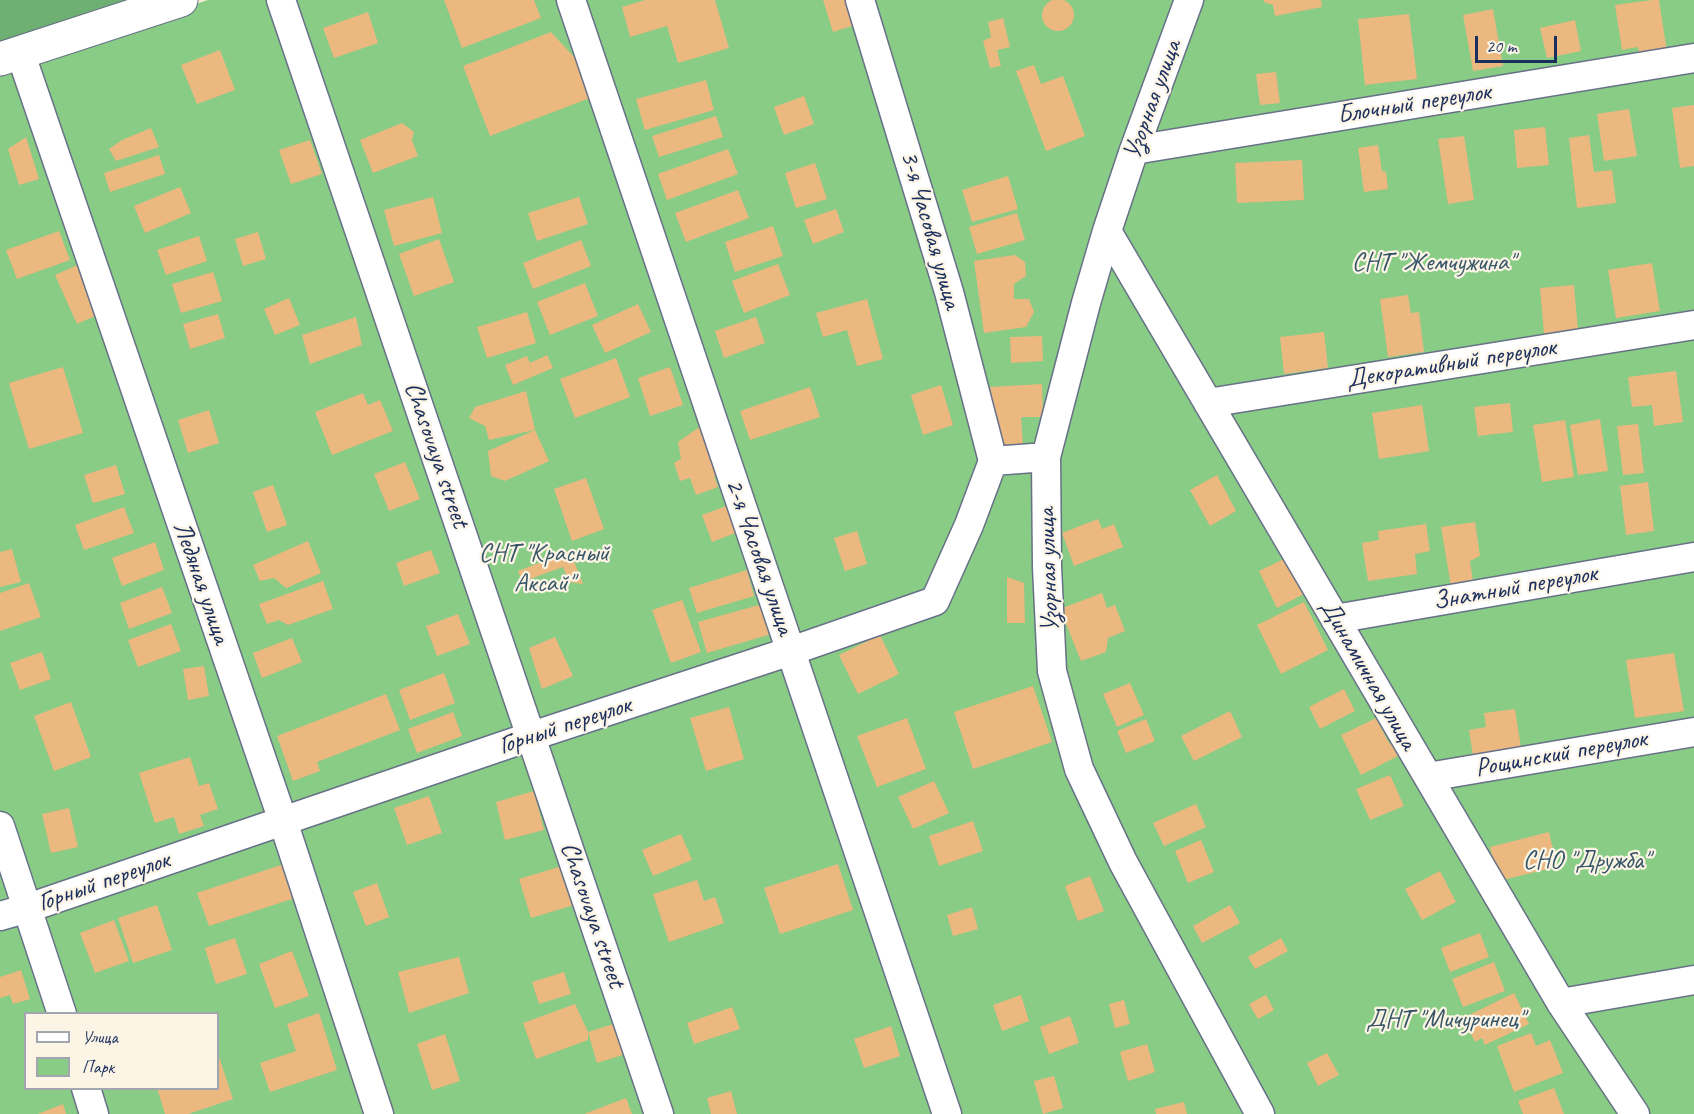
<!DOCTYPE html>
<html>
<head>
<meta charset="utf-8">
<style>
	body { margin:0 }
	#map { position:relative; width:1694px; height:1114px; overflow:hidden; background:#f5ebd3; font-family:Caveat,sans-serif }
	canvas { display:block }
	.legend { position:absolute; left:24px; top:1012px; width:195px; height:78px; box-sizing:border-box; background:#fcf5e5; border:2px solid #a2a6af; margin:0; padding:8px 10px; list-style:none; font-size:18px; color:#1b2f5e }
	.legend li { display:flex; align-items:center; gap:12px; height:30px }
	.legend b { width:30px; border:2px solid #a2a6af }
	.scale { position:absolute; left:1475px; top:36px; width:82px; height:27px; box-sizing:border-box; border:3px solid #1b2f5e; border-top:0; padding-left:8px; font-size:18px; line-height:21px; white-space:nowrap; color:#1b2f5e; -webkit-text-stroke:4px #fcf5e5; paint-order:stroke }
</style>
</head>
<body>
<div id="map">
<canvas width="1694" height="1114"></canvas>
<ul class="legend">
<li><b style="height:8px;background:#fff"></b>Улица</li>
<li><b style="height:16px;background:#88cc85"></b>Парк</li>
</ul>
<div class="scale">20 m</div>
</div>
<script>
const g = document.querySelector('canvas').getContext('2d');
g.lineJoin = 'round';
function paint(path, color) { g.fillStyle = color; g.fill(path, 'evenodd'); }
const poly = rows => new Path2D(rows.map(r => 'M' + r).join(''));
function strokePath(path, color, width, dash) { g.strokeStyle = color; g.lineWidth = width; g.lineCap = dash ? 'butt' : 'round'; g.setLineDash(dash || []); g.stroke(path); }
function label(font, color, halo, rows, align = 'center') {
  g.font = font + ' Caveat,sans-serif'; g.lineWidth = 4.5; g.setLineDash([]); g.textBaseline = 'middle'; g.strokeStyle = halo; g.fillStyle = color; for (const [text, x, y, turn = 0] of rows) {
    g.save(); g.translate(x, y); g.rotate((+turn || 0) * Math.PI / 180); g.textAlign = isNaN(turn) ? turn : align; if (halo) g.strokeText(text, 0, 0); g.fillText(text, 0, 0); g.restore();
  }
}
paint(poly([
	[208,0,1694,0,1694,1114,0,1114,0,69],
	[26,1014,218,1014,218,1088,26,1088]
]), '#88cc85');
paint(poly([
	[0,0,165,0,0,52]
]), '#6eb072');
paint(poly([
	'1042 15a16 16 0 1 1 32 0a16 16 0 1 1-32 0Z',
	[444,0,534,0,541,18,462,48],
	[645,0,715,0,729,48,678,63,667,26,630,37,622,7],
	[823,0,850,0,858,24,833,32],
	[1264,0,1321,0,1322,7,1275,16,1273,5,1264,2],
	[1652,0,1659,0,1668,58,1641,62,1638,47,1622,50,1615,5],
	[1493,9,1503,66,1473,71,1463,15],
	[368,12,378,43,334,58,323,28],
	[1409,14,1417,79,1365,85,1358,19],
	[1003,18,1010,47,997,50,1001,66,990,68,983,41,991,37,988,22],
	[1575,20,1581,51,1547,58,1540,28],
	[551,32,575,58,590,98,490,136,463,66],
	[220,50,235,90,197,104,181,65],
	[1034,65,1041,84,1063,76,1085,136,1046,151,1016,71],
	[1276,72,1280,103,1260,105,1256,74],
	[706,80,714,110,645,130,636,99],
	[804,96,814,124,784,135,774,107],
	[1694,105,1694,166,1680,168,1672,108],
	[1629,109,1637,156,1604,161,1597,114],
	[716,116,723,137,659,157,652,136],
	[402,123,414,132,412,140,418,156,373,173,360,140],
	[1545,127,1549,165,1517,168,1514,130],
	[151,128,159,147,116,161,109,149,122,140],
	[1589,135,1594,172,1612,170,1616,203,1577,208,1569,138],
	[1464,136,1474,200,1448,204,1438,139],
	[26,137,39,179,19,185,8,149],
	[310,140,322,174,291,184,279,150],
	[1378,145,1382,171,1386,172,1388,189,1364,192,1358,148],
	[728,149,738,174,667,200,658,174],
	[159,155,165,174,110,192,104,173],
	[1302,160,1304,200,1237,203,1235,163],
	[815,163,827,199,796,208,785,173],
	[1008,176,1018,209,972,222,962,190],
	[180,187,191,213,145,233,134,206],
	[738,190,749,218,686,242,675,213],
	[433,197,442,233,394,246,384,210],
	[579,197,588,224,537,241,528,213],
	[836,209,844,232,813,244,804,220],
	[1017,213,1025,240,977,254,969,227],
	[773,226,783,256,735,272,725,242],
	[59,231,70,260,17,279,6,250],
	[258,232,266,259,243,266,235,239],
	[199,236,207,261,166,275,157,250],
	[439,239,454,282,414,296,399,254],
	[581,240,591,266,533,289,523,263],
	[1015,255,1025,262,1026,276,1014,284,1014,299,1029,299,1034,312,1026,327,984,333,974,261],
	[1652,263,1660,311,1616,318,1608,270],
	[80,264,102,313,77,324,55,275],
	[778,264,790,295,744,313,732,281],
	[213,272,222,301,181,313,172,284],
	[585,283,598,316,550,335,537,302],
	[1574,285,1578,331,1544,334,1540,288],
	[1408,295,1411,313,1419,312,1424,352,1388,357,1380,299],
	[289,298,300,325,275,335,264,309],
	[867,299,883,359,857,366,847,330,823,337,816,313],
	[638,304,651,332,605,353,592,325],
	[527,312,536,343,487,358,477,327],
	[218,314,225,338,190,349,183,324],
	[356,317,362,345,310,364,302,335],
	[756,317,765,343,724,358,715,331],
	[1324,332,1328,368,1284,374,1280,337],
	[1042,336,1043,361,1011,363,1010,337],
	[547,355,553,368,513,385,505,365,527,356,530,363],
	[616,358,630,397,575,418,560,379],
	[63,367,83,433,29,449,9,383],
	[670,367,683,405,650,416,638,378],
	[1676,371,1683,422,1654,426,1652,405,1632,407,1628,377],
	[1042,384,1043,417,1021,417,1023,446,992,447,990,387],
	[941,385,953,425,923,435,911,395],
	[810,387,820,417,750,440,740,411],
	[526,391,535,430,549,461,505,481,491,476,488,451,535,430,489,440,485,426,469,418,475,407],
	[363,393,368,405,380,400,393,431,332,455,315,412],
	[1510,403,1513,432,1478,436,1474,407],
	[1422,405,1429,451,1379,459,1372,413],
	[209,410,219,443,188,453,178,420],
	[1600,419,1608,471,1578,475,1570,425],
	[1565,420,1574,477,1542,482,1533,425],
	[704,424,721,474,714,476,718,487,696,495,690,478,680,481,674,463,681,459,678,442],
	[1638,424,1644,473,1623,475,1617,426],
	[405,462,420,499,389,511,374,474],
	[116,465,125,494,93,503,84,475],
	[1217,475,1236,511,1210,526,1190,490],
	[586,478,604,529,572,541,554,489],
	[1648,482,1654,531,1626,535,1620,486],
	[273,485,287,525,267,532,253,492],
	[729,505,738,532,712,542,702,515],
	[124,507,134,533,84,550,75,525],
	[1098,519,1102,529,1114,524,1123,547,1074,566,1062,533],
	[1475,522,1480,556,1470,561,1474,588,1452,592,1441,527],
	[1426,524,1430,551,1415,554,1417,574,1368,581,1362,543,1379,540,1378,531],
	[857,531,867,564,845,571,834,538],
	[308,541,321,573,286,588,274,578,260,581,253,565],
	[155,542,164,570,122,586,112,558],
	[12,549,21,582,0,587,0,552],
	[431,550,440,573,404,586,396,563],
	[570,551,583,584,569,582,563,567,522,582,518,571],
	[1292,555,1310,591,1277,608,1259,571],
	[747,570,754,596,697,613,689,588],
	[1007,577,1024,583,1025,623,1007,623],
	[323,581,333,609,288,625,279,620,267,624,259,604],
	[29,583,41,617,0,631,0,593],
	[162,587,172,613,129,629,120,603],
	[1102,593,1107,608,1115,605,1125,631,1108,638,1106,652,1081,661,1060,609],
	[682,600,701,652,671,663,652,610],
	[1304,602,1328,650,1281,674,1257,625],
	[766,603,775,633,707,653,698,622],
	[458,614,470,644,437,656,426,626],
	[171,624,181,651,138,667,128,640],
	[880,635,899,674,858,694,839,655],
	[555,637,573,676,542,689,529,648],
	[292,638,302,662,262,678,253,653],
	[42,652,51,679,20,690,10,663],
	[1674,653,1684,711,1635,718,1626,660],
	[204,666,209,696,188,700,183,669],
	[444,673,455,703,410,720,399,690],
	[1130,683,1144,715,1117,727,1103,694],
	[1033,686,1052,742,973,769,954,712],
	[1344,689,1355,711,1320,729,1309,707],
	[386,694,400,730,317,762,320,771,293,781,277,736],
	[71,702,91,757,54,771,34,716],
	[729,707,744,759,706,771,690,718],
	[1515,709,1522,754,1474,762,1469,730,1486,727,1484,713],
	[1230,711,1242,737,1194,761,1181,736],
	[453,712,462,736,417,753,408,729],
	[907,718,926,769,877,787,857,736],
	[1376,718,1389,743,1397,747,1398,756,1361,775,1341,735],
	[1146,719,1155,741,1126,753,1117,731],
	[190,757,199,786,209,783,218,809,200,815,204,826,179,834,174,817,155,823,139,773],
	[1390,775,1404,806,1370,820,1356,789],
	[934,781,949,813,913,829,898,797],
	[534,791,544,830,505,840,496,802],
	[429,796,442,833,407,845,394,808],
	[1196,804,1206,827,1164,846,1153,823],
	[69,808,78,847,51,853,42,814],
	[973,821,983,851,939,866,929,836],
	[1549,832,1557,867,1498,881,1490,847],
	[681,834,692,860,653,876,642,850],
	[1201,840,1214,872,1188,883,1175,851],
	[284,864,295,898,209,926,197,893],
	[838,864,853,910,780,934,764,888],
	[562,866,574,905,531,918,519,879],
	[1440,871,1456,902,1422,920,1405,889],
	[1090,876,1104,911,1078,921,1065,886],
	[697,880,704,901,715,897,724,923,669,942,653,894],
	[377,883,389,917,366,926,353,892],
	[157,905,172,950,133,963,118,918],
	[1230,905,1240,923,1202,943,1193,926],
	[972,907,978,929,953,936,947,915],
	[114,920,129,961,95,973,80,933],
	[1480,933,1489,957,1450,972,1441,948],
	[235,938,247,974,216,984,205,948],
	[1281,938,1288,951,1255,969,1248,957],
	[292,951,309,996,275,1008,259,964],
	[459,957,469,993,409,1013,398,972],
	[1494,962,1505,991,1463,1007,1452,979],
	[21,970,30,999,13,1004,10,995,0,998,0,977],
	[564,972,571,994,539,1004,532,982],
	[1514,993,1529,1024,1485,1045,1482,1038,1475,1042,1463,1018],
	[1021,995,1029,1021,1002,1031,993,1005],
	[1266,995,1274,1010,1258,1019,1249,1004],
	[1124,1000,1130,1024,1115,1028,1109,1004],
	[575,1004,588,1032,588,1040,536,1059,523,1023],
	[732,1007,740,1029,694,1044,687,1023],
	[319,1013,337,1070,270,1092,260,1063,296,1051,287,1024],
	[1070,1016,1079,1043,1049,1054,1040,1027],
	[620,1022,629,1053,597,1063,588,1032],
	[891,1026,900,1056,864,1068,854,1039],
	[1531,1033,1536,1046,1550,1040,1563,1073,1514,1092,1497,1046],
	[445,1034,460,1081,432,1090,417,1044],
	[1147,1044,1155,1072,1128,1081,1120,1052],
	[1327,1053,1339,1075,1318,1086,1307,1063],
	[218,1054,233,1099,188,1114,165,1114,157,1088,218,1088],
	[1054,1076,1063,1108,1043,1114,1034,1081],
	[1554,1088,1564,1114,1523,1114,1518,1101],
	[731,1091,737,1114,711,1114,707,1098],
	[626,1098,632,1114,584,1114],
	[1184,1102,1187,1114,1156,1114,1155,1109],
	[63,1104,66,1114,38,1114]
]), '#ebb880');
const minor = poly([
	[281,0,659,1114],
	[571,0,947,1114],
	[860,0,949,292,993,461],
	[1189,0,1134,150,1107,231,1086,303,1046,457,1047,567,1052,671,1079,769,1123,862,1260,1114],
	[20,52,283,821,379,1114],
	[1134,150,1694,58],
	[1107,231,1561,1003,1635,1114],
	[1208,403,1694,325],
	[1335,619,1694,557],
	[1428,777,1694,732],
	[0,826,62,1014],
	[0,916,28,908,532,736,791,651,935,601,969,525,993,461,1046,457],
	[1561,1003,1694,980],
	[86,1088,94,1114]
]);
const major = poly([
	[0,59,181,0]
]);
strokePath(minor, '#677187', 31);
strokePath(major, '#677187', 35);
strokePath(minor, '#fff', 28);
strokePath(major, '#fff', 33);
label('26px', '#1b2f5e', '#fcf5e5', [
	["Узорная улица",1153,100,-70],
	["Блочный переулок",1414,104,-9],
	["3-я Часовая улица",930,230,74],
	["Декоративный переулок",1451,364,-9],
	["Chasovaya street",436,455,71],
	["2-я Часовая улица",759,557,71],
	["Узорная улица",1049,570,-92],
	["Ледяная улица",201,583,71],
	["Знатный переулок",1515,588,-10],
	["Динамичная улица",1368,675,60],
	["Горный переулок",565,726,-18],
	["Рощинский переулок",1561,754,-10],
	["Горный переулок",104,882,-19],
	["Chasovaya street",592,915,71]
]);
label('26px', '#365668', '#fcf5e5', [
	["СНТ \"Жемчужина\"",1433,263],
	["СНТ \"Красный",544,554],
	["Аксай\"",544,584],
	["СНО \"Дружба\"",1586,861],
	["ДНТ \"Мичуринец\"",1445,1020]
]);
</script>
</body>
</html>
